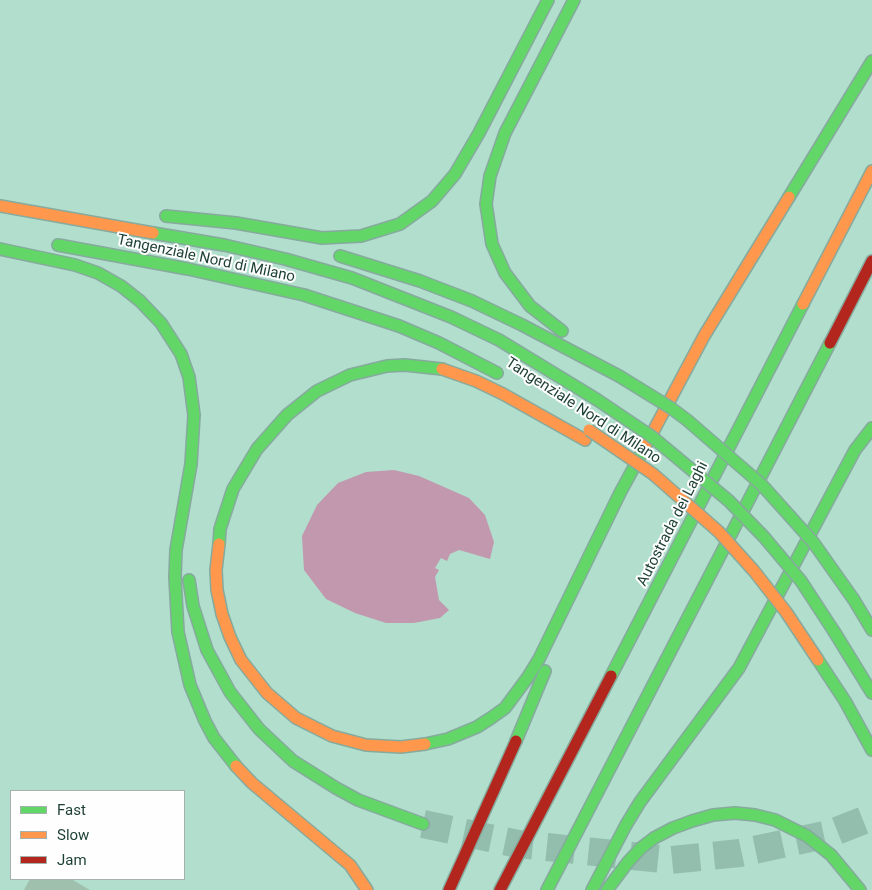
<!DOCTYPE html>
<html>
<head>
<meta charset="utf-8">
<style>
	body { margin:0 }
	#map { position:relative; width:872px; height:890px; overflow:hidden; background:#b1decd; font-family:Roboto,sans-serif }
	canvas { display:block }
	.legend { position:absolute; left:10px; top:790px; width:175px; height:90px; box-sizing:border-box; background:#fefefe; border:1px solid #a4b2ad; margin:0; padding:6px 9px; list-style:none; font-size:15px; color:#1c3f33 }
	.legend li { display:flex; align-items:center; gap:10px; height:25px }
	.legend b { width:25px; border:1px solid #a4b2ad }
</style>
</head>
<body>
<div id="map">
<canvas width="872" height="890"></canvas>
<ul class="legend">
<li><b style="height:6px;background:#63d668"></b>Fast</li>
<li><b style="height:6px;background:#ff974d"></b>Slow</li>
<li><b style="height:6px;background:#b3261e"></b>Jam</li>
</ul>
</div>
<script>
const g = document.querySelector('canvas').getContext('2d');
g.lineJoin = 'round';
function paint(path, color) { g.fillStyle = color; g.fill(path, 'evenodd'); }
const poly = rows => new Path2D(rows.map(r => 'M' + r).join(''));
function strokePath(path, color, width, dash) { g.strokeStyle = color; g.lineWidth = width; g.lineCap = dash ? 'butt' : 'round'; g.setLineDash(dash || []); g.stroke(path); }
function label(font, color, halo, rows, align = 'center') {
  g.font = font + ' Roboto,sans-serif'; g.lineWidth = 4; g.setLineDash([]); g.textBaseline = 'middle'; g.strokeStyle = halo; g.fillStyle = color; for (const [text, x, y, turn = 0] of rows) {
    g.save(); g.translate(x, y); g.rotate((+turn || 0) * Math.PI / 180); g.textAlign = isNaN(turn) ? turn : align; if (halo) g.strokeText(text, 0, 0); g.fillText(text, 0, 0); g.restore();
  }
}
paint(poly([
	[394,470,419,476,469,498,485,515,494,542,490,559,459,550,450,554,447,561,441,558,435,568,439,570,435,577,439,600,449,610,440,618,414,623,386,623,355,613,326,599,304,570,302,536,317,505,338,483,366,472]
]), '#c198ae');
paint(poly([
	[30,879,71,879,90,890,24,890]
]), '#9ec0ad');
strokePath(poly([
	[423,824,518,844,671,860,740,853,829,834,872,817]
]), '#93beae', 28, [28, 14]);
const fast = poly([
	[789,197,872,61],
	[166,216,236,223,322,238,361,236,400,224,432,201,455,174,479,133,548,0],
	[153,233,224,245,285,259,352,278,451,317,499,340,596,399],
	[58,245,188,269,304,295,399,326,439,343,497,373],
	[0,249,75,265,98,273,121,286,140,301,161,323,181,354,189,377,194,415,191,464,176,550,175,577,178,632,190,685,205,721,214,738,236,766],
	[340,256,420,281,472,301,522,325,619,376],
	[562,331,530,306,505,273,492,244,486,204,490,176,505,133,574,0],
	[219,544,220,529,233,489,257,449,287,415,317,391,350,375,387,366,405,365,442,369],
	[189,580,193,606,207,650,230,692,259,729,293,761,336,788,358,800,423,824],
	[854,600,872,630],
	[835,633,872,693],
	[818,660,845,701,872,750],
	[611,676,803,304],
	[516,741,545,671],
	[425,744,448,739,477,727,491,718,505,708,528,677,539,659,620,493,647,443],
	[547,890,830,343],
	[592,890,626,825,640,802,739,668,855,450,872,428],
	[607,890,628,862,641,848,654,838,673,828,692,821,713,815,735,813,755,815,775,820,807,836,831,855,860,890]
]);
const slow = poly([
	[0,206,153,233],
	[803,304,872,171],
	[442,369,476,381,503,394,585,440],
	[647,443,704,336,789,197],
	[219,544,216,570,217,590,222,614,230,637,241,660,267,693,296,718,332,736,366,745,401,747,425,744],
	[236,766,252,783,350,865,367,890]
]);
const jam = poly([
	[830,343,872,261],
	[449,890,516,741],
	[500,890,611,676]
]);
strokePath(fast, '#86aa9d', 14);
strokePath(slow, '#86aa9d', 14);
strokePath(jam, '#86aa9d', 14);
strokePath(fast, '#63d668', 11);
strokePath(slow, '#ff974d', 11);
strokePath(jam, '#b3261e', 11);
const fastBridge = poly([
	[619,376,671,408,687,420,762,485,813,542,854,600],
	[596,399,651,436,729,501,764,537,801,581,835,633]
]);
const slowBridge = poly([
	[589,430,653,474,719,532,754,571,786,612,818,660]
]);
strokePath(fastBridge, '#86aa9d', 14, []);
strokePath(slowBridge, '#86aa9d', 14, []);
strokePath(fastBridge, '#63d668', 11);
strokePath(slowBridge, '#ff974d', 11);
label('15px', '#1c3f33', '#fefefe', [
	["Tangenziale Nord di Milano",206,259,12],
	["Tangenziale Nord di Milano",583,411,33],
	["Autostrada dei Laghi",673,524,-63]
]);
</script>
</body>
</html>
